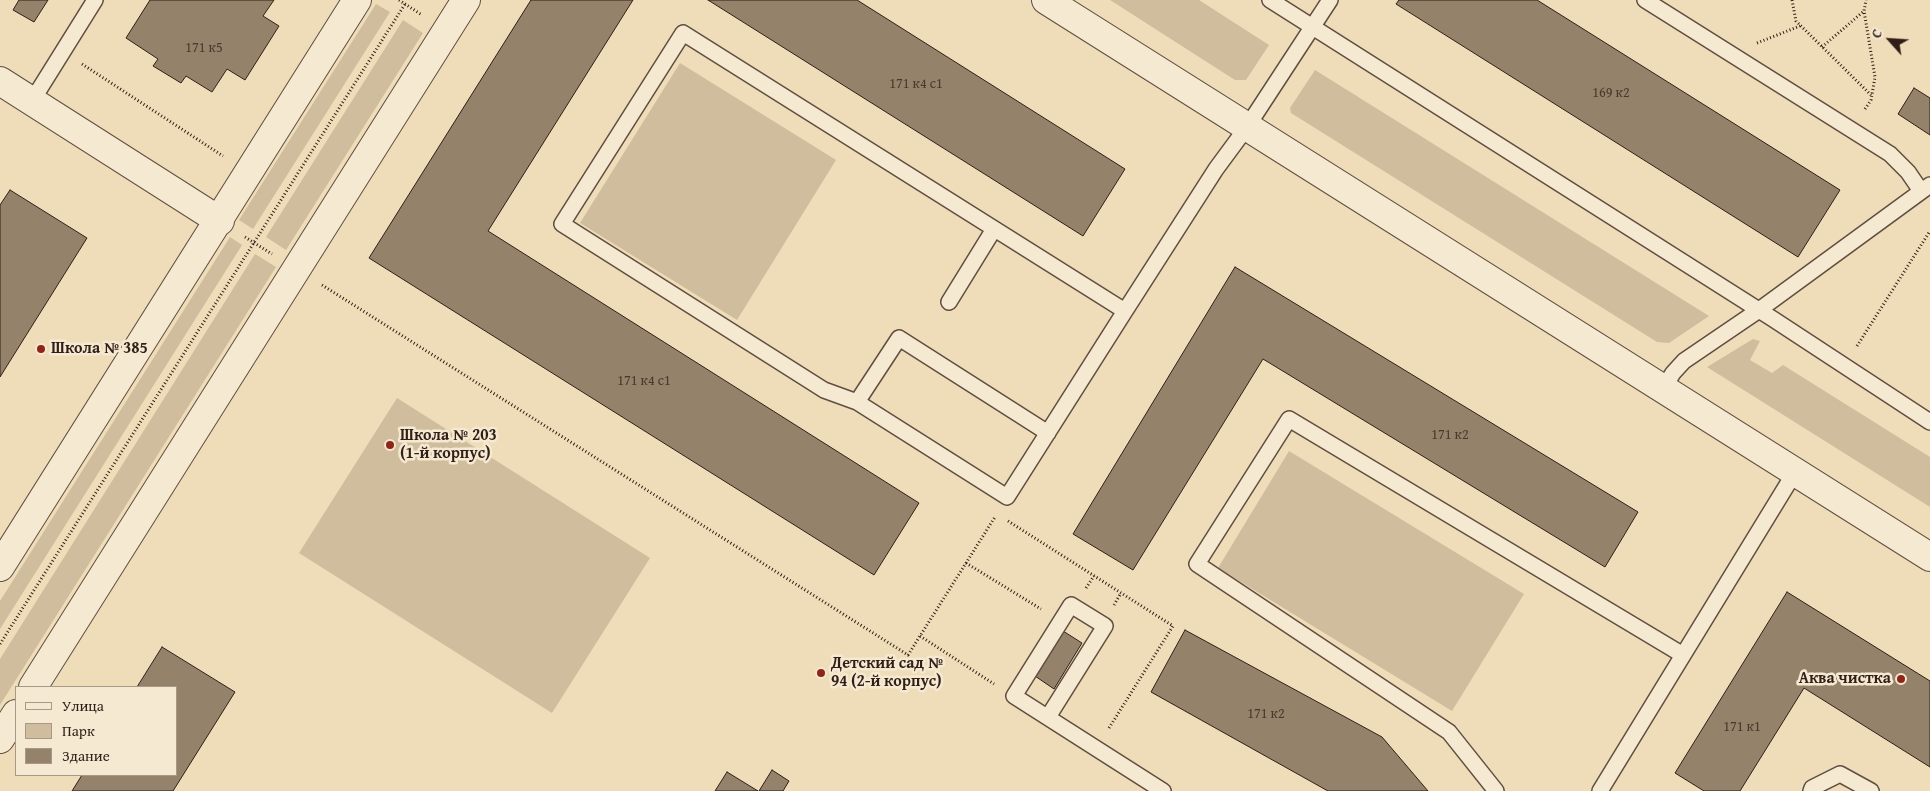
<!DOCTYPE html>
<html>
<head>
<meta charset="utf-8">
<style>
	body { margin:0 }
	#map { position:relative; width:1930px; height:791px; overflow:hidden; background:#efddb9; font-family:"Gentium Book Plus",serif }
	canvas { display:block }
	.legend { position:absolute; left:15px; top:686px; width:162px; height:90px; box-sizing:border-box; background:#f5e9d2; border:1px solid #a79887; margin:0; padding:6px 9px; list-style:none; font-size:15px; color:#311f17 }
	.legend li { display:flex; align-items:center; gap:10px; height:25px }
	.legend b { width:25px; border:1px solid #a79887 }
	.north { position:absolute; left:1865px; top:15px; width:50px; height:50px; -webkit-text-stroke:4px #f5e9d2; paint-order:stroke; rotate:296deg; font-size:14px; font-weight:700; line-height:20px; text-align:center; color:#311f17 }
	.north::after { content:''; display:block; margin:auto; width:18px; height:22px; background:#311f17; clip-path:polygon(50% 0,100% 100%,50% 72%,0 100%) }
</style>
</head>
<body>
<div id="map">
<canvas width="1930" height="791"></canvas>
<ul class="legend">
<li><b style="height:6px;background:#f5e9d2"></b>Улица</li>
<li><b style="height:14px;background:#cfbd9d"></b>Парк</li>
<li><b style="height:14px;background:#94826b"></b>Здание</li>
</ul>
<div class="north">С</div>
</div>
<script>
const g = document.querySelector('canvas').getContext('2d');
g.lineJoin = 'round';
function paint(path, color) { g.fillStyle = color; g.fill(path, 'evenodd'); }
const poly = rows => new Path2D(rows.map(r => 'M' + r).join(''));
function strokePath(path, color, width, dash) { g.strokeStyle = color; g.lineWidth = width; g.lineCap = dash ? 'butt' : 'round'; g.setLineDash(dash || []); g.stroke(path); }
function label(font, color, halo, rows, align = 'center') {
  g.font = font + ' "Gentium Book Plus",serif'; g.lineWidth = 5; g.setLineDash([]); g.textBaseline = 'middle'; g.strokeStyle = halo; g.fillStyle = color; for (const [text, x, y, turn = 0] of rows) {
    g.save(); g.translate(x, y); g.rotate((+turn || 0) * Math.PI / 180); g.textAlign = isNaN(turn) ? turn : align; if (halo) g.strokeText(text, 0, 0); g.fillText(text, 0, 0); g.restore();
  }
}
paint(poly([
	[1110,0,1199,0,1269,45,1246,80,1235,80],
	[376,4,390,12,253,229,239,220],
	[403,20,423,33,286,250,266,237],
	[680,63,836,160,737,320,580,223],
	[1315,70,1709,316,1669,343,1657,342,1291,113,1290,108],
	[230,237,242,245,0,629,0,601],
	[255,254,276,267,0,705,0,659],
	[1753,339,1760,341,1750,360,1772,373,1783,365,1930,457,1930,507,1707,367],
	[397,398,650,558,552,713,299,553],
	[1289,451,1524,594,1452,711,1218,568]
]), '#cfbd9d');
const building = poly([
	[19,0,48,0,34,22,13,10,19,0],
	[150,0,274,0,263,16,279,26,245,80,227,69,212,92,186,76,181,83,153,66,158,59,126,38,150,0],
	[531,0,633,0,488,231,919,503,874,575,369,258,531,0],
	[708,0,857,0,1125,169,1083,236,708,0],
	[1399,0,1537,0,1840,190,1798,257,1396,4,1399,0],
	[1914,88,1930,98,1930,135,1898,114,1914,88],
	[10,190,87,238,0,377,0,205,10,190],
	[1235,267,1638,512,1605,567,1263,359,1133,570,1073,534,1235,267],
	[1787,592,1930,681,1930,767,1804,688,1740,791,1704,791,1675,773,1787,592],
	[1185,630,1382,737,1428,791,1328,791,1151,692,1185,630],
	[1063,631,1082,643,1054,689,1035,676,1063,631],
	[162,647,235,692,173,791,72,791,82,775,176,775,176,687,137,687,162,647],
	[772,770,789,781,783,791,759,791,772,770],
	[727,772,758,791,715,791,727,772]
]);
paint(building, '#94826b');
strokePath(building, '#311f17', 1);
const lane = poly([
	[1270,0,1773,319,1930,422],
	[1645,0,1890,154,1908,172,1921,191],
	[32,101,95,0],
	[949,302,994,229],
	[1125,311,683,33,562,224,824,390,857,402,1007,497,1125,311,1216,169,1247,127,1330,0],
	[1663,389,1673,373,1684,361,1759,310,1930,185],
	[857,402,899,338,1048,433],
	[1048,717,1105,626,1071,605,1014,696,1163,791],
	[1496,791,1449,732,1197,564,1289,419,1683,655],
	[1600,791,1795,472],
	[1811,791,1812,788,1840,774,1871,791]
]);
const street = poly([
	[1046,0,1930,557],
	[0,81,220,221],
	[0,567,357,0],
	[33,687,466,0],
	[0,739,16,714]
]);
strokePath(lane, '#604e40', 18);
strokePath(street, '#604e40', 30);
strokePath(poly([
	[399,0,422,15],
	[1792,0,1796,21,1871,95],
	[1757,43,1800,26],
	[1822,47,1864,11],
	[82,64,223,156],
	[1865,109,1871,100,1875,77,1864,11,1866,0],
	[245,237,272,254],
	[322,285,908,655,995,517],
	[1857,346,1930,231],
	[1008,521,1173,626,1109,728],
	[966,563,1041,609],
	[1086,588,1094,576],
	[1114,605,1121,593],
	[920,636,994,684],
	[0,644,405,4]
]), '#311f17', 3, [1, 2.5]);
strokePath(lane, '#f5e9d2', 15);
strokePath(street, '#f5e9d2', 28);
for (const [x, y, r, color] of [
	[41,349,5,"#8f2418"],
	[390,445,5,"#8f2418"],
	[821,673,5,"#8f2418"],
	[1901,679,5,"#8f2418"]
]) { const dot = new Path2D(); dot.arc(x, y, r, 0, 2 * Math.PI); g.fillStyle = color; g.fill(dot); strokePath(dot, '#f5e9d2', 2); }
label('14px', '#4a382c', null, [
	["171 к5",204,48],
	["171 к4 с1",916,84],
	["169 к2",1611,93],
	["171 к4 с1",644,381],
	["171 к2",1450,435],
	["171 к2",1266,714],
	["171 к1",1742,727]
]);
label('bold 16px', '#311f17', '#f5e9d2', [
	["Школа № 385",51,349],
	["Школа № 203",400,436],
	["(1-й корпус)",400,454],
	["Детский сад №",831,664],
	["94 (2-й корпус)",831,682],
	["Аква чистка",1891,679,"right"]
], 'left');
</script>
</body>
</html>
